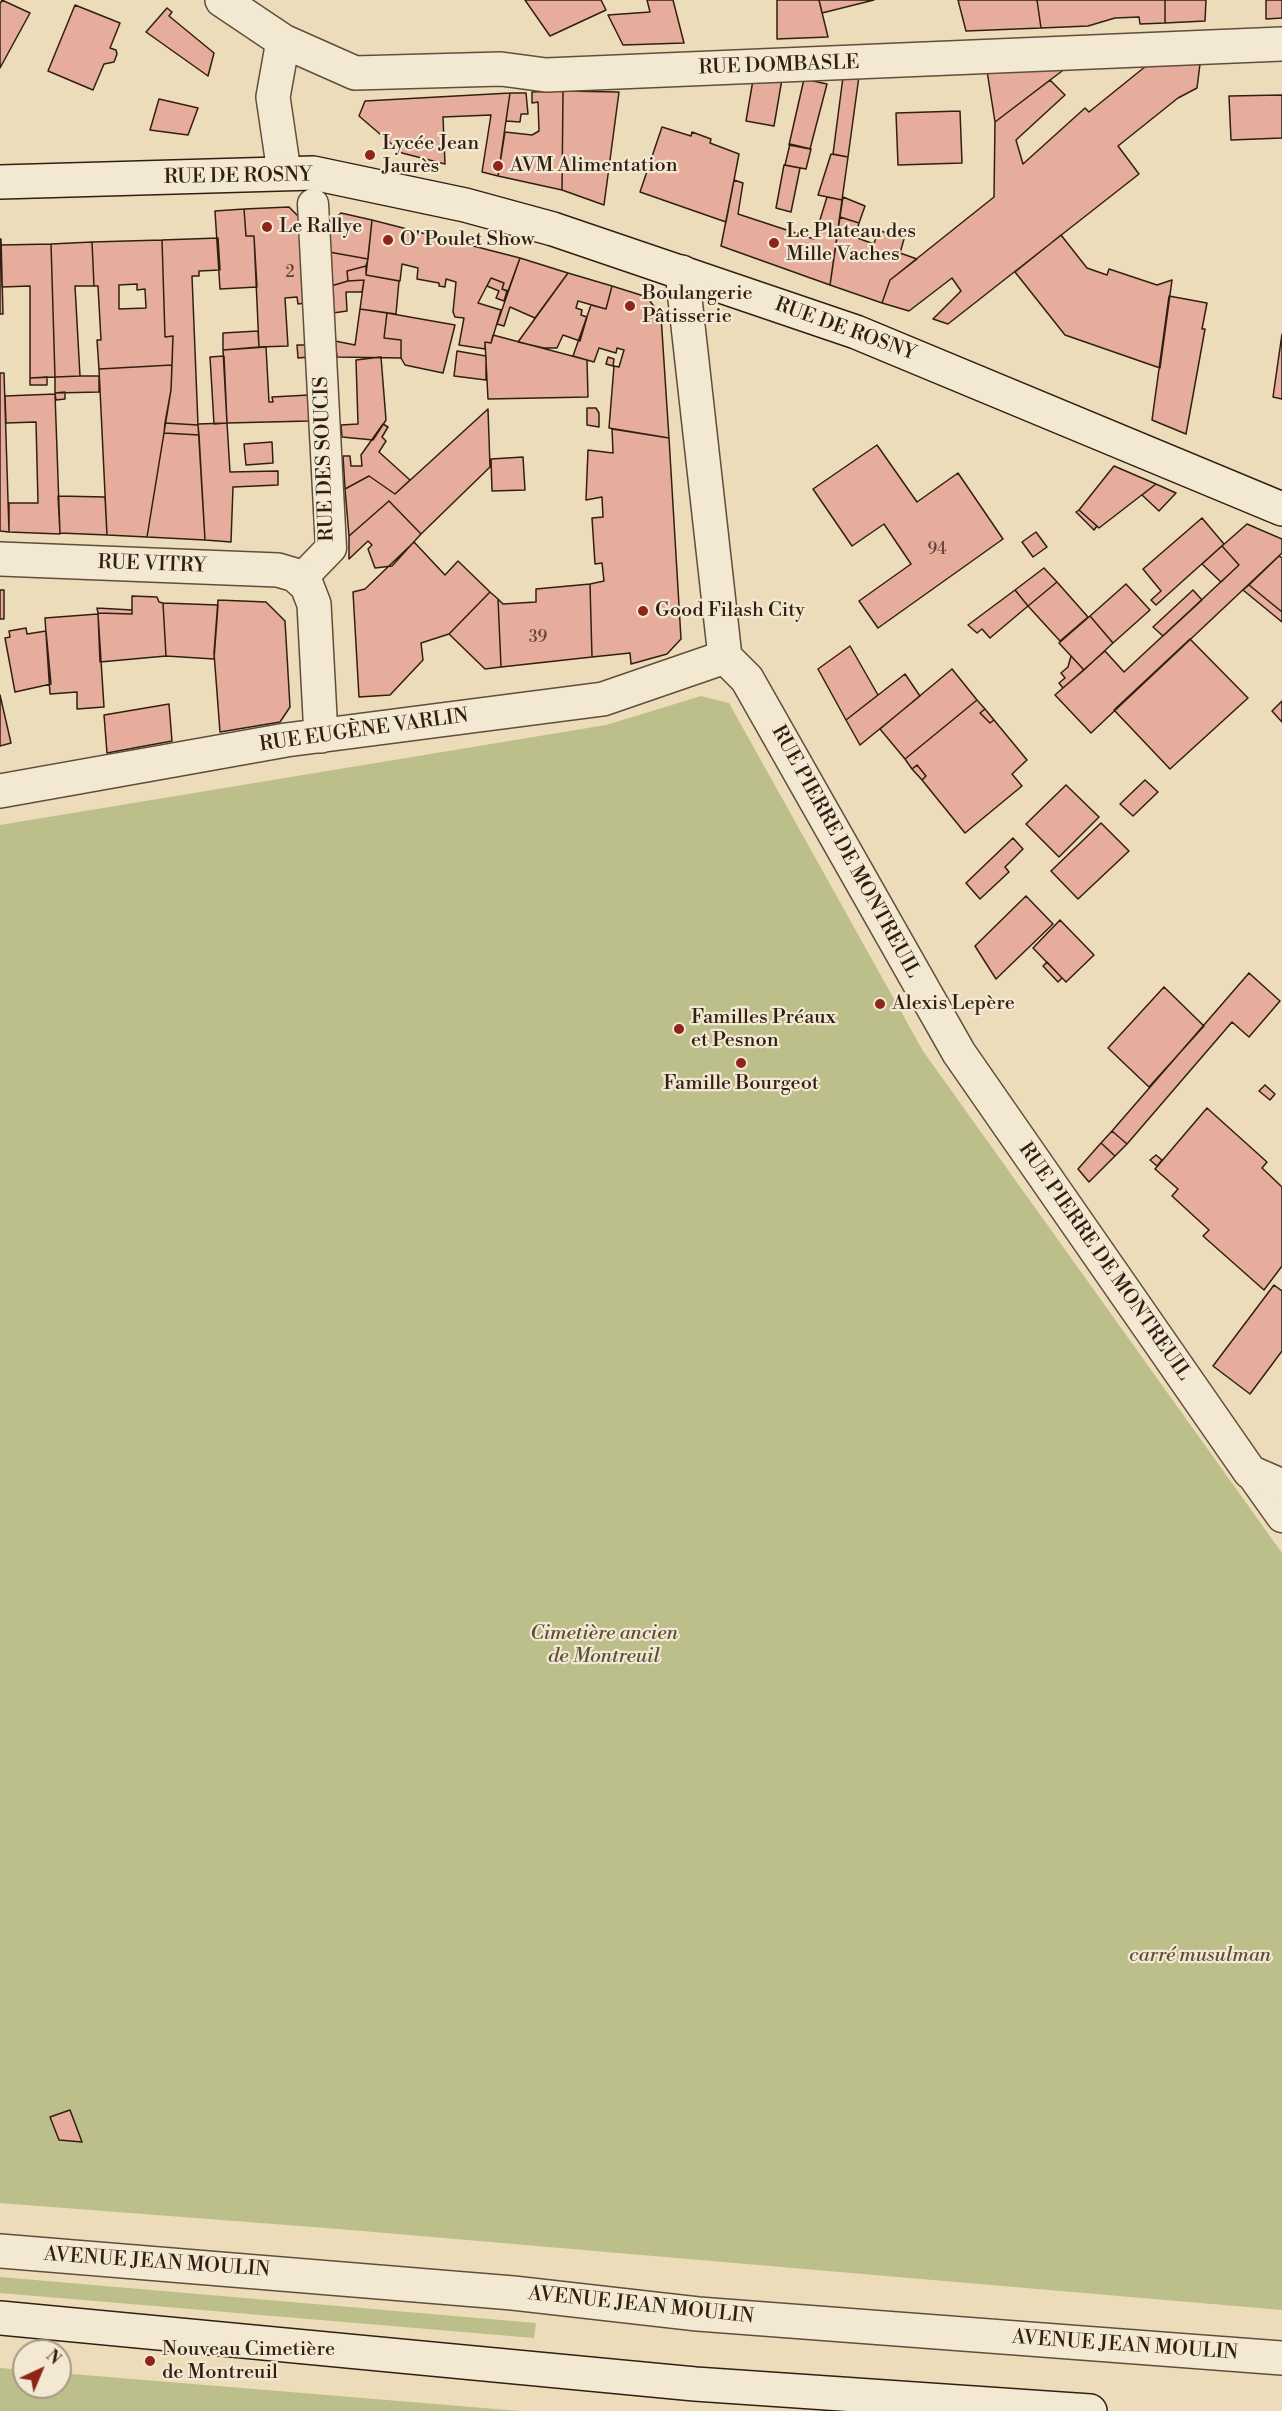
<!DOCTYPE html>
<html>
<head>
<meta charset="utf-8">
<style>
	body { margin:0 }
	#map { position:relative; width:1282px; height:2411px; overflow:hidden; background:#ecdcb9; font-family:"Libre Bodoni",serif }
	canvas { display:block }
	.north { position:absolute; left:12px; top:2339px; width:60px; height:60px; box-sizing:border-box; background:#f3e8d2; border:2px solid #a59886; border-radius:50%; rotate:44deg; font-size:16px; font-weight:700; line-height:24px; text-align:center; color:#311f13 }
	.north::after { content:''; display:block; margin:auto; width:21px; height:27px; background:#8f2418; clip-path:polygon(50% 0,100% 100%,50% 72%,0 100%) }
</style>
</head>
<body>
<div id="map">
<canvas width="1282" height="2411"></canvas>
<div class="north">N</div>
</div>
<script>
const g = document.querySelector('canvas').getContext('2d');
g.lineJoin = 'round';
function paint(path, color) { g.fillStyle = color; g.fill(path, 'evenodd'); }
const poly = rows => new Path2D(rows.map(r => 'M' + r).join(''));
function strokePath(path, color, width, dash) { g.strokeStyle = color; g.lineWidth = width; g.lineCap = dash ? 'butt' : 'round'; g.setLineDash(dash || []); g.stroke(path); }
function label(font, color, halo, rows, align = 'center') {
  g.font = font + ' "Libre Bodoni",serif'; g.lineWidth = 4.5; g.setLineDash([]); g.textBaseline = 'middle'; g.strokeStyle = halo; g.fillStyle = color; for (const [text, x, y, turn = 0] of rows) {
    g.save(); g.translate(x, y); g.rotate((+turn || 0) * Math.PI / 180); g.textAlign = isNaN(turn) ? turn : align; if (halo) g.strokeText(text, 0, 0); g.fillText(text, 0, 0); g.restore();
  }
}
paint(poly([
	[701,696,729,703,923,1051,1282,1553,1282,2310,339,2229,0,2203,0,825,606,725],
	[0,2277,536,2323,534,2338,0,2293],
	[0,2368,24,2370,24,2387,60,2387,60,2373,520,2411,0,2411]
]), '#bdbf8b');
const building = poly([
	[2,0,30,13,0,68,0,4,2,0],
	[525,0,601,0,606,10,550,36,525,0],
	[647,0,673,0,684,43,623,45,608,15,650,12,647,0],
	[777,0,819,0,828,37,777,39,777,0],
	[819,0,874,0,822,13,819,0],
	[958,0,1037,0,1041,28,966,31,958,0],
	[1037,0,1165,0,1165,23,1140,24,1139,17,1115,18,1088,26,1041,28,1037,0],
	[1165,0,1206,0,1205,21,1165,23,1165,0],
	[1266,0,1282,0,1282,18,1266,19,1266,0],
	[75,5,120,23,110,48,116,50,117,54,114,62,104,64,93,90,48,71,75,5],
	[167,8,172,12,169,16,214,53,208,76,146,32,167,8],
	[1200,64,1197,88,1178,98,1118,146,1139,174,948,324,933,319,961,291,952,278,909,311,882,303,890,280,994,197,995,122,1050,80,1065,95,1016,140,1023,164,1085,108,1089,112,1146,66,1200,64],
	[1066,68,995,122,987,71,1066,68],
	[859,76,848,157,833,154,843,77,859,76],
	[782,79,774,126,746,121,753,80,782,79],
	[804,79,827,84,810,149,789,145,804,79],
	[563,91,619,92,604,205,562,190,563,91],
	[563,91,562,190,498,176,505,132,532,135,539,131,538,102,532,103,532,92,563,91],
	[510,93,526,93,528,114,521,114,520,122,506,121,510,93],
	[510,93,498,176,482,172,491,115,443,117,445,164,402,153,359,116,365,101,510,93],
	[1282,95,1282,138,1231,140,1229,96,1282,95],
	[159,99,198,108,188,135,150,130,159,99],
	[960,111,962,163,898,165,896,113,960,111],
	[662,127,691,136,692,132,711,139,710,143,739,154,726,222,640,192,662,127],
	[790,144,811,149,806,169,785,165,790,144],
	[831,154,848,157,842,200,818,195,831,154],
	[784,165,800,168,791,212,776,208,784,165],
	[734,180,743,183,738,214,814,239,827,197,842,200,830,285,721,246,734,180],
	[843,197,865,206,859,223,840,217,843,197],
	[289,207,302,220,304,264,301,268,306,303,298,304,297,297,285,298,288,346,259,347,254,236,246,236,244,209,289,207],
	[244,209,246,236,254,236,257,287,220,289,215,211,244,209],
	[341,213,372,220,368,259,329,252,327,225,341,213],
	[840,217,859,223,856,233,851,231,850,235,838,231,840,217],
	[372,220,520,258,508,291,502,289,504,283,491,278,478,303,501,310,491,343,485,342,485,349,459,345,464,318,455,317,453,312,456,282,446,279,445,287,439,286,439,283,417,279,418,268,402,264,400,281,366,275,372,220],
	[878,230,904,239,900,253,917,259,890,280,882,303,830,285,838,231,874,244,878,230],
	[1061,235,1087,268,1107,275,1109,269,1157,285,1172,280,1160,368,1065,335,1015,272,1061,235],
	[218,238,220,270,199,271,199,276,192,276,198,425,165,423,171,390,173,336,165,337,162,240,218,238],
	[0,239,1,239,3,314,0,314,0,239],
	[162,240,165,337,173,336,172,365,99,369,97,340,101,340,98,286,94,286,92,242,162,240],
	[137,284,137,290,145,289,146,308,119,309,119,285,137,284],
	[92,242,94,286,75,286,80,376,55,377,51,244,92,242],
	[51,244,55,377,30,378,30,286,2,287,1,245,51,244],
	[329,252,368,259,366,266,347,271,348,281,331,286,329,252],
	[520,258,568,273,535,318,510,307,504,326,497,324,520,258],
	[366,266,366,275,399,281,396,314,360,309,364,280,348,281,347,271,366,266],
	[568,273,612,286,606,309,578,301,576,308,582,310,581,315,587,317,580,341,563,335,557,348,544,348,518,342,568,273],
	[491,278,504,283,502,289,507,291,504,301,496,298,499,291,487,286,491,278],
	[364,280,362,292,346,292,347,311,333,313,331,286,348,281,364,280],
	[612,286,647,297,661,316,669,438,609,428,614,366,619,367,624,350,617,348,616,353,599,348,594,362,573,356,591,305,606,309,612,286],
	[1169,296,1207,303,1202,329,1205,329,1186,434,1152,420,1169,296],
	[360,309,387,313,384,338,401,340,401,358,337,357,335,341,355,345,360,309],
	[387,313,455,325,443,373,405,365,401,358,401,340,384,338,387,313],
	[258,331,259,347,223,350,223,333,258,331],
	[1282,334,1282,399,1273,397,1282,334],
	[493,335,587,360,588,397,488,399,485,342,491,343,493,335],
	[297,345,308,345,309,357,298,358,297,345],
	[266,347,269,402,273,402,272,397,309,395,310,421,227,423,223,350,266,347],
	[457,351,486,356,486,380,454,376,457,351],
	[224,356,227,423,214,424,210,357,224,356],
	[381,357,386,420,373,440,342,437,341,425,358,424,356,360,381,357],
	[608,357,614,359,613,366,606,364,608,357],
	[172,365,171,390,147,537,107,535,99,369,172,365],
	[0,373,4,373,9,532,0,531,0,373],
	[80,376,99,376,99,392,55,393,55,377,80,376],
	[47,377,47,385,30,385,30,378,47,377],
	[65,392,65,399,56,400,55,393,65,392],
	[55,394,60,534,9,532,9,503,38,503,36,422,6,423,5,396,55,394],
	[587,408,596,408,599,413,599,427,587,425,587,408],
	[488,409,490,467,421,534,389,501,349,536,345,489,369,476,395,494,488,409],
	[165,423,198,425,199,435,164,433,165,423],
	[227,423,230,472,278,471,278,485,233,487,231,542,205,540,198,424,227,423],
	[383,424,388,427,382,437,386,441,379,452,410,480,395,494,369,476,345,489,343,456,350,456,351,466,362,466,361,455,383,424],
	[612,429,669,438,681,639,667,654,631,664,630,653,592,657,590,584,604,581,602,563,595,564,592,518,603,517,602,497,586,500,588,450,613,453,612,429],
	[164,433,199,435,205,540,147,537,164,433],
	[272,442,273,463,246,465,244,444,272,442],
	[877,445,917,502,958,473,1003,539,878,628,859,601,911,564,884,524,852,546,813,489,877,445],
	[523,457,525,490,492,491,491,459,523,457],
	[1114,466,1156,484,1099,528,1079,510,1114,466],
	[1156,484,1176,493,1159,511,1142,495,1156,484],
	[58,496,105,497,107,535,60,533,58,496],
	[389,501,421,534,392,566,375,568,368,549,372,545,368,541,349,559,349,536,389,501],
	[1079,510,1097,526,1094,530,1076,512,1079,510],
	[1202,518,1224,544,1156,605,1151,600,1161,591,1143,569,1202,518],
	[1247,524,1282,539,1282,553,1091,733,1055,695,1105,651,1124,672,1239,565,1222,546,1247,524],
	[1036,532,1047,547,1033,557,1022,542,1036,532],
	[414,542,445,575,458,561,490,592,449,634,421,643,423,660,390,695,359,697,353,592,365,589,414,542],
	[1222,546,1239,565,1221,582,1202,564,1222,546],
	[1279,556,1282,558,1282,612,1249,585,1279,556],
	[1044,568,1057,582,1028,606,1015,590,1044,568],
	[1057,582,1088,617,1060,641,1028,606,1057,582],
	[590,584,592,657,501,667,498,599,503,604,536,602,536,589,590,584],
	[1126,584,1150,610,1113,643,1090,616,1126,584],
	[1249,585,1282,612,1282,622,1243,590,1249,585],
	[0,590,4,590,4,619,0,619,0,590],
	[1015,590,1028,606,990,638,982,629,977,633,968,625,1015,590],
	[1193,590,1202,600,1163,636,1153,627,1193,590],
	[490,592,498,599,501,667,485,669,449,634,490,592],
	[132,596,157,597,159,602,163,603,166,656,100,662,98,613,132,614,132,596],
	[218,600,266,602,285,621,290,707,280,722,220,732,214,653,218,600],
	[163,603,218,605,214,659,166,656,163,603],
	[97,608,132,610,132,614,98,613,97,608],
	[98,614,104,707,77,709,77,692,50,694,45,618,98,614],
	[1090,616,1113,643,1084,670,1059,643,1090,616],
	[26,628,27,634,46,631,51,684,15,692,5,638,10,637,9,631,26,628],
	[1190,639,1248,698,1170,769,1114,710,1190,639],
	[850,646,878,695,846,720,818,669,850,646],
	[1071,656,1084,670,1063,688,1059,683,1065,678,1061,673,1068,667,1071,656],
	[952,669,977,700,905,759,880,729,952,669],
	[905,674,920,696,860,745,846,720,905,674],
	[0,695,11,743,0,746,0,695],
	[977,700,985,709,980,713,990,723,994,720,1027,760,1012,774,1022,786,965,833,922,780,926,776,917,765,912,769,905,759,977,700],
	[1282,701,1282,722,1272,711,1282,701],
	[169,704,172,741,107,753,104,715,169,704],
	[985,709,994,720,990,723,980,713,985,709],
	[917,765,926,776,922,780,912,769,917,765],
	[1145,780,1158,792,1133,816,1120,804,1145,780],
	[1066,785,1099,817,1059,857,1026,824,1066,785],
	[1101,823,1129,851,1078,899,1051,871,1101,823],
	[1013,838,1023,849,1005,867,1009,872,980,899,966,883,1013,838],
	[1026,896,1053,924,996,979,975,946,1026,896],
	[1060,920,1094,955,1066,982,1033,948,1060,920],
	[1047,962,1062,978,1058,982,1043,966,1047,962],
	[1249,973,1280,1001,1249,1037,1232,1022,1127,1144,1112,1131,1249,973],
	[1164,987,1204,1026,1149,1087,1108,1048,1164,987],
	[1265,1085,1275,1094,1270,1100,1259,1091,1265,1085],
	[1207,1108,1267,1162,1262,1168,1282,1187,1282,1266,1264,1290,1203,1236,1209,1230,1172,1196,1178,1189,1155,1169,1207,1108],
	[1112,1131,1127,1144,1115,1156,1101,1143,1112,1131],
	[1101,1143,1115,1156,1089,1182,1078,1169,1101,1143],
	[1156,1155,1162,1160,1157,1166,1150,1160,1156,1155],
	[1274,1285,1282,1291,1282,1351,1250,1394,1213,1366,1274,1285],
	[70,2110,82,2142,59,2140,50,2117,70,2110]
]);
paint(building, '#e6ad9c');
strokePath(building, '#311f13', 1.5);
const pedestrian = poly([
	[301,579,331,548,313,204],
	[1250,1472,1282,1517]
]);
const minor = poly([
	[222,0,283,41,355,73,501,69,546,75,1282,44],
	[283,41,273,97,284,172],
	[682,272,725,657,747,679,959,1053,1250,1472,1282,1486],
	[0,559,278,570,295,575,307,586,314,604,321,736],
	[0,791,286,740,603,699,725,657],
	[0,2251,513,2293,698,2314,1282,2358]
]);
const secondary = poly([
	[0,182,313,173,465,205,553,229,856,332,1282,509],
	[0,2318,695,2384,1090,2411]
]);
strokePath(pedestrian, '#604e3c', 33);
strokePath(minor, '#604e3c', 36);
strokePath(secondary, '#311f13', 36);
strokePath(pedestrian, '#f3e8d2', 30);
strokePath(minor, '#f3e8d2', 33);
strokePath(secondary, '#f3e8d2', 33);
for (const [x, y, r, color] of [
	[370,155,6,"#8f2418"],
	[498,166,6,"#8f2418"],
	[267,227,6,"#8f2418"],
	[388,240,6,"#8f2418"],
	[774,243,6,"#8f2418"],
	[630,306,6,"#8f2418"],
	[643,611,6,"#8f2418"],
	[880,1004,6,"#8f2418"],
	[679,1029,6,"#8f2418"],
	[741,1063,6,"#8f2418"],
	[150,2361,6,"#8f2418"]
]) { const dot = new Path2D(); dot.arc(x, y, r, 0, 2 * Math.PI); g.fillStyle = color; g.fill(dot); strokePath(dot, '#f3e8d2', 2); }
label('16px', '#5e4235', null, [
	["2",290,273],
	["94",937,550],
	["39",538,638]
]);
label('20px', '#311f13', '#f3e8d2', [
	["RUE DOMBASLE",779,66,-2],
	["RUE DE ROSNY",238,177,-1],
	["RUE DE ROSNY",845,330,20],
	["RUE DES SOUCIS",325,459,-92],
	["RUE VITRY",152,565,2],
	["RUE EUGÈNE VARLIN",364,731,-8],
	["RUE PIERRE DE MONTREUIL",845,852,61],
	["RUE PIERRE DE MONTREUIL",1104,1262,55],
	["AVENUE JEAN MOULIN",157,2263,4],
	["AVENUE JEAN MOULIN",641,2306,6],
	["AVENUE JEAN MOULIN",1125,2346,4]
]);
label('20px', '#311f13', '#f3e8d2', [
	["Lycée Jean",382,144],
	["Jaurès",382,167],
	["AVM Alimentation",510,166],
	["Le Rallye",279,227],
	["Le Plateau des",786,232],
	["Mille Vaches",786,255],
	["O' Poulet Show",400,240],
	["Boulangerie",642,294],
	["Pâtisserie",642,317],
	["Good Filash City",655,611],
	["Alexis Lepère",892,1004],
	["Familles Préaux",691,1018],
	["et Pesnon",691,1041],
	["Famille Bourgeot",741,1084,"center"],
	["Nouveau Cimetière",162,2350],
	["de Montreuil",162,2373]
], 'left');
label('italic 20px', '#5b4f37', '#f3e8d2', [
	["Cimetière ancien",604,1634],
	["de Montreuil",604,1657],
	["carré musulman",1200,1956]
]);
</script>
</body>
</html>
